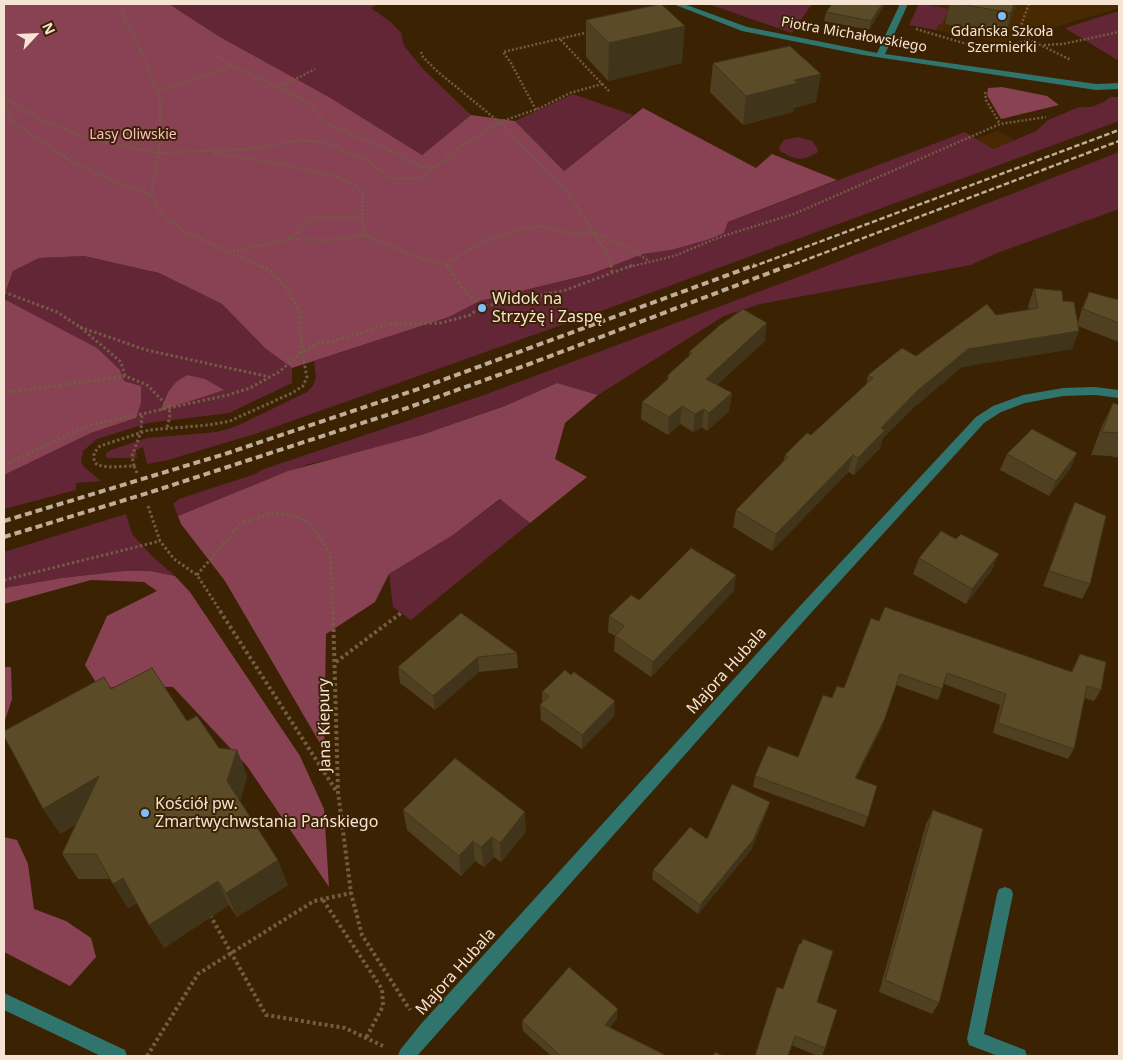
<!DOCTYPE html>
<html>
<head>
<meta charset="utf-8">
<style>
	body { margin:0 }
	#map { position:relative; width:1123px; height:1060px; overflow:hidden; background:#3b2203; font-family:"Noto Sans",sans-serif }
	canvas { display:block }
	.frame { position:absolute; inset:0; border:5px solid #f5e4d3; pointer-events:none }
	.north { position:absolute; left:10px; top:10px; width:50px; height:50px; -webkit-text-stroke:4px #3b2203; paint-order:stroke; rotate:65deg; font-size:14px; font-weight:700; line-height:20px; text-align:center; color:#f5e4d3 }
	.north::after { content:''; display:block; margin:auto; width:18px; height:22px; background:#f5e4d3; clip-path:polygon(50% 0,100% 100%,50% 72%,0 100%) }
</style>
</head>
<body>
<div id="map">
<canvas width="1123" height="1060"></canvas>
<div class="frame"></div>
<div class="north">N</div>
</div>
<script>
const g = document.querySelector('canvas').getContext('2d');
g.lineJoin = 'round';
function paint(path, color) { g.fillStyle = color; g.fill(path, 'evenodd'); }
const poly = rows => new Path2D(rows.map(r => 'M' + r).join(''));
function strokePath(path, color, width, dash) { g.strokeStyle = color; g.lineWidth = width; g.lineCap = dash ? 'butt' : 'round'; g.setLineDash(dash || []); g.stroke(path); }
function label(font, color, halo, rows, align = 'center') {
  g.font = font + ' "Noto Sans",sans-serif'; g.lineWidth = 4; g.setLineDash([]); g.textBaseline = 'middle'; g.strokeStyle = halo; g.fillStyle = color; for (const [text, x, y, turn = 0] of rows) {
    g.save(); g.translate(x, y); g.rotate((+turn || 0) * Math.PI / 180); g.textAlign = isNaN(turn) ? turn : align; if (halo) g.strokeText(text, 0, 0); g.fillText(text, 0, 0); g.restore();
  }
}
paint(poly([
	[919,4,1119,4,1119,8,1002,43,909,25],
	[998,130,1014,140,993,149,977,139]
]), '#482902');
paint(poly([
	[169,4,378,4,371,8,392,23,401,33,404,46,424,70,471,115,422,155,329,97,220,37],
	[708,4,812,4,792,33],
	[919,4,949,9,942,25,939,24,936,30,909,25],
	[1119,11,1119,61,1065,28],
	[573,94,633,115,564,171,515,121],
	[1110,97,1119,97,1119,121,612,307,258,433,168,460,147,464,143,447,136,450,137,458,108,458,106,456,106,453,111,450,147,438,217,432,237,426,307,392,313,386,316,377,314,361,449,317,480,301,591,274,643,254,671,250,724,233,728,222,965,132,993,149,1036,131,1048,120,1079,107,1091,107,1104,102],
	[798,137,812,141,818,149,817,153,806,158,799,159,791,157,780,151,779,147,784,140],
	[1119,152,1119,209,997,253,971,265,760,304,724,316,598,395,557,383,505,406,421,435,374,449,309,464,266,480,178,516,173,504,179,499,255,474,264,469,487,394,819,269],
	[84,256,159,273,222,304,266,349,292,368,292,383,229,413,148,423,97,439,83,451,81,462,84,467,101,481,76,483,76,490,4,509,4,475,91,433,136,418,141,403,141,386,124,381,4,299,13,271,39,258],
	[187,375,223,390,160,410,168,392,176,382],
	[501,499,530,523,411,620,393,607,389,574,453,535],
	[126,514,132,534,153,557,175,576,150,571,123,571,62,578,4,588,4,552]
]), '#622636');
paint(poly([
	[4,4,169,4,220,37,329,97,422,155,471,115,515,121,564,171,643,108,756,168,772,154,837,180,728,222,724,233,710,239,671,250,643,254,591,274,480,301,449,317,292,368,266,349,222,304,159,273,84,256,39,258,13,271,4,297],
	[1002,87,1047,96,1059,105,1001,119,987,95,988,88],
	[4,299,97,348,120,370,124,381,141,386,141,403,136,418,91,433,4,475],
	[187,375,205,379,224,390,160,411,168,392,176,382],
	[557,383,598,395,565,423,555,459,587,477,530,523,500,499,453,535,389,574,375,602,326,634,324,750,225,581,181,524,178,516,288,471,421,435,505,406],
	[123,571,150,571,175,576,190,592,300,756,324,809,329,887,247,766,173,687,122,686,100,689,85,665,107,616,157,591,144,582,91,580,4,604,4,588,62,578],
	[4,667,11,667,12,699,4,723],
	[4,837,17,840,28,864,34,909,66,921,91,938,96,957,70,986,4,952]
]), '#884253');
strokePath(poly([
	[121,4,126,23,141,51,160,98,160,145,151,195,156,206,166,218,188,233,262,267],
	[1029,4,1020,28,1029,40],
	[916,29,970,45],
	[1044,45,1063,44,1119,32],
	[993,49,1030,40,1071,60],
	[421,52,423,57,438,72,504,126,571,197,609,257,611,267],
	[219,57,233,66],
	[602,84,609,91],
	[274,87,288,83,315,69],
	[158,91,233,66,309,103,325,122,334,127,395,152,420,166,434,168],
	[985,92,986,100,1000,124],
	[4,97,44,122,95,140,158,153,250,149,299,140,326,143,367,160,391,179,419,178,435,168,460,147,500,122,540,108,570,93,602,84,560,39],
	[4,97,12,122,74,163,120,184,151,195],
	[536,110,511,63,503,52,589,32],
	[214,153,276,163,337,177,357,186,363,195,362,217,366,235],
	[290,239,312,218,362,217],
	[229,252,290,239,331,240,366,235,420,259,446,264,448,267],
	[446,264,483,241,515,231,540,226,572,234,596,233,625,246,649,261],
	[629,267,674,256,720,237,794,214,1000,124,1046,117]
]), '#735c42', 2.5, [2, 2]);
strokePath(poly([
	[447,265,460,286,481,307],
	[611,265,612,273],
	[4,292,57,312,80,327,121,362,125,376],
	[80,327,146,350,270,377],
	[4,393,125,376,147,385,169,407,170,415,167,428],
	[4,465,87,426,228,395,250,388,279,372,302,352,319,343,333,341,391,324,441,323,470,315,481,307,566,290,633,265],
	[134,466,132,456,141,432,142,413],
	[137,473,134,466,108,467,97,465,94,461,94,453,100,446,149,430,209,425,230,421,292,393,303,386,307,377,302,352,299,310,287,289,269,270,259,265],
	[148,506,160,541,174,559,197,575,221,612],
	[197,575,241,523,274,513,295,516,310,524,330,552,333,612],
	[4,580,160,541]
]), '#735c42', 3, [2.5, 2.5]);
strokePath(poly([
	[220,611,337,792],
	[333,611,338,792,351,893,362,935,410,1010],
	[336,662,401,613],
	[323,900,382,989,383,1006,366,1038],
	[210,915,266,1015,345,1028,383,1046],
	[147,1056,198,974,314,901,351,893]
]), '#735c42', 4, [3, 3]);
paint(poly([
	[1005,887,1011,889,1013,894,984,1034,1025,1050,1027,1056,998,1056,969,1045,967,1039,997,894,999,889,1005,887]
]), '#2f756e');
paint(poly([
	[673,4,684,4,747,27,877,53,900,4,908,4,885,54,1096,84,1119,83,1119,89,1096,90,863,55,742,31,673,4],
	[1095,387,1119,390,1119,398,1095,395,1063,396,1025,403,1001,412,984,423,810,614,417,1056,398,1056,400,1050,421,1024,800,606,976,417,993,406,1023,395,1063,388,1095,387],
	[4,993,125,1050,127,1056,101,1056,4,1010,4,993]
]), '#2f756e');
strokePath(poly([
	[752,267,1119,130],
	[787,267,1119,141]
]), '#c0ad98', 2.5, [5.5, 2.5]);
strokePath(poly([
	[4,521,228,453,421,388,755,265],
	[4,537,151,492,393,413,532,363,790,265]
]), '#c0ad98', 4, [7, 4]);
paint(poly([
	[885,4,869,30,824,21,826,12],
	[950,4,1017,4,1005,35,945,24],
	[586,20,682,63,608,81,586,57],
	[713,63,816,102,794,108,793,112,743,125,710,92],
	[1034,288,1063,301,1078,323,1082,308,1089,292,1119,300,1119,342,1078,326,1072,349,962,367,912,409,883,438,880,448,854,475,848,472,772,551,733,527,736,510,784,460,785,455,811,435,866,385,868,375,916,356,996,315,1029,310,1028,306],
	[765,341,717,385,732,393,729,411,707,431,702,427,693,432,680,424,668,435,641,419,642,402,667,380,668,375,689,356,689,352],
	[1113,403,1119,405,1119,458,1110,456,1091,455,1102,426],
	[1077,453,1070,469,1049,496,1000,470,1007,454],
	[1075,502,1090,584,1082,599,1043,586,1068,517],
	[919,558,992,570,966,604,913,574],
	[734,591,651,677,614,651,615,636,608,632,609,616,639,600],
	[461,613,517,653,518,668,479,672,435,710,400,683,398,667],
	[879,621,1071,672,1080,654,1101,690,1094,701,1084,698,1074,749,1068,759,993,733,1000,705,944,684,938,700,896,685,881,729,856,778,868,817,864,827,753,787,755,776,798,757,832,698,844,688],
	[571,675,614,716,582,749,541,720,540,705,542,703,542,692],
	[111,689,187,721,219,748,237,750,247,776,240,801,288,885,237,917,229,905,164,948,137,903,128,908,110,879,78,879,62,854,75,825,60,834],
	[770,802,767,811,751,850,698,914,652,879,653,870,707,839],
	[403,810,526,832,501,862,494,857,484,867,475,861,461,876,407,830],
	[933,810,939,1003,932,1014,879,992,926,824],
	[817,1002,825,1048,822,1056,818,1056,791,1045,755,1056],
	[617,1018,610,1028,667,1056,551,1056,523,1031,522,1021]
]), '#4e4021');
paint(poly([
	[882,4,885,4,869,30,871,21],
	[1014,4,1017,4,1005,35,1011,13],
	[685,26,682,63,608,81,609,43],
	[821,74,816,102,794,108,793,112,743,125,746,96,794,80],
	[767,323,765,341,704,397,706,379],
	[1079,331,1072,349,962,367,912,409,883,438,880,448,854,475,858,458,881,428,917,391,968,349],
	[732,393,729,411,707,431,709,413],
	[682,406,680,424,668,435,669,417],
	[704,409,702,427,693,432,695,414],
	[1077,453,1070,469,1049,496,1056,481],
	[853,455,848,472,772,551,776,534],
	[999,554,992,570,966,604,972,589],
	[736,575,734,591,651,677,653,662],
	[478,657,479,672,435,710,433,696],
	[615,701,614,716,582,749,582,735],
	[885,718,881,729,851,788,855,778],
	[237,750,247,776,238,807,227,781],
	[99,776,113,802,60,834,43,809],
	[770,802,767,811,751,850,698,914,700,905],
	[525,812,526,832,501,862,500,843],
	[492,837,494,857,484,867,481,847],
	[473,841,475,861,461,876,459,856],
	[278,860,288,885,237,917,226,893],
	[123,878,138,903,128,908,113,884],
	[218,881,229,905,164,948,149,925],
	[618,1009,617,1018,604,1035,605,1025]
]), '#40341b');
const building = poly([
	[661,4,685,26,609,43,586,20,661,4],
	[832,4,882,4,871,21,826,12,832,4],
	[960,4,1014,4,1011,13,960,4],
	[790,46,821,74,794,80,798,83,746,96,713,63,790,46],
	[1034,288,1062,291,1063,301,1074,302,1079,331,968,349,917,391,881,428,885,430,858,458,853,455,776,534,736,510,788,457,785,455,807,433,811,435,873,378,868,375,902,348,916,356,987,304,996,315,1038,308,1034,288],
	[1089,292,1119,300,1119,323,1083,309,1089,292],
	[743,309,767,323,706,379,732,393,709,413,704,409,695,414,682,406,669,417,642,402,668,379,668,375,692,353,689,352,720,325,743,309],
	[1113,403,1119,405,1119,433,1102,432,1113,403],
	[1032,429,1077,453,1056,481,1007,454,1032,429],
	[1075,502,1106,516,1090,584,1049,571,1075,502],
	[941,531,956,539,961,534,999,554,972,589,919,558,941,531],
	[691,548,736,575,653,662,615,636,624,626,609,616,631,595,639,600,691,548],
	[885,607,1072,672,1080,654,1106,662,1101,690,1087,686,1074,749,998,723,1006,694,947,673,942,689,900,674,885,718,855,778,877,786,868,817,755,776,768,746,798,757,823,695,832,698,837,686,844,688,871,618,879,621,885,607],
	[461,613,517,653,478,657,433,696,398,667,461,613],
	[152,668,187,721,197,716,219,748,237,750,227,781,278,860,226,893,218,881,149,925,123,878,113,884,96,854,62,854,99,776,43,809,4,736,4,731,104,677,111,689,152,668],
	[565,670,571,675,574,672,615,701,582,735,540,705,549,696,542,692,565,670],
	[455,758,525,812,500,843,492,837,481,847,473,841,459,856,403,810,455,758],
	[732,784,770,802,753,840,700,905,653,870,690,827,707,839,732,784],
	[933,810,983,829,939,1003,885,980,933,810],
	[803,939,833,951,817,1002,837,1010,825,1048,795,1036,788,1056,755,1056,777,987,783,989,799,944,801,944,803,939],
	[569,967,618,1009,605,1025,667,1056,561,1056,522,1021,569,967],
	[715,1052,724,1056,713,1056,715,1052]
]);
paint(building, '#5b4b26');
strokePath(building, '#40341b', 1);
for (const [x, y, r, color] of [
	[1002,16,5,"#7bbef9"],
	[482,308,5,"#7bbef9"],
	[145,813,5,"#7bbef9"]
]) { const dot = new Path2D(); dot.arc(x, y, r, 0, 2 * Math.PI); g.fillStyle = color; g.fill(dot); strokePath(dot, '#3b2203', 2); }
label('14px', '#f5e4d3', '#3b2203', [
	["Gdańska Szkoła",1002,32],
	["Szermierki",1002,48]
]);
label('14px', '#f5e4d3', '#3b2203', [
	["Piotra Michałowskiego",854,35,10]
]);
label('14px', '#febdc9', '#3b2203', [
	["Lasy Oliwskie",133,135]
]);
label('16px', '#f5e4d3', '#3b2203', [
	["Widok na",492,299],
	["Strzyżę i Zaspę",492,317],
	["Kościół pw.",155,804],
	["Zmartwychwstania Pańskiego",155,822]
], 'left');
label('16px', '#f5e4d3', '#3b2203', [
	["Majora Hubala",727,671,-48],
	["Jana Kiepury",325,725,-91],
	["Majora Hubala",456,972,-48]
]);
</script>
</body>
</html>
